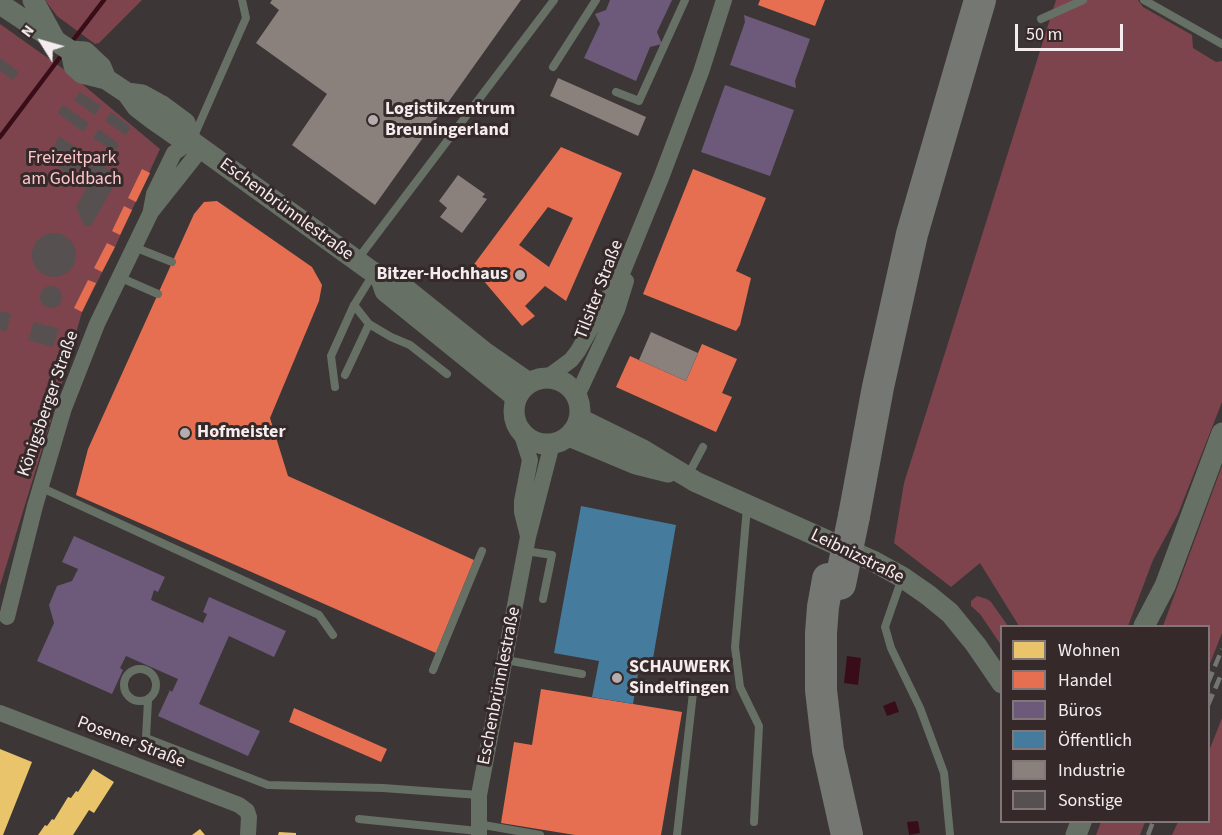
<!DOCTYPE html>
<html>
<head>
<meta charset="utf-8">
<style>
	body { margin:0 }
	#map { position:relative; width:1222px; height:835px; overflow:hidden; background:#3d3637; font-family:"Source Sans 3",sans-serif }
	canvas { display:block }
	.legend { position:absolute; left:1000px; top:625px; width:210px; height:198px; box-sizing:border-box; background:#35292a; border:2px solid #817778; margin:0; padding:8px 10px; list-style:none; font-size:18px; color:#f4eced }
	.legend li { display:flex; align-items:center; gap:12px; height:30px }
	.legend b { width:30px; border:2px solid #817778 }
	.north { position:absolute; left:12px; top:12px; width:60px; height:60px; -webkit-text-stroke:4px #35292a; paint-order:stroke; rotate:307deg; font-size:16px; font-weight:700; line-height:24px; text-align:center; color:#f4eced }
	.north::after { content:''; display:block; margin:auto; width:21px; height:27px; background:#f4eced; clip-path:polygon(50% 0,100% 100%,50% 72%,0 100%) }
	.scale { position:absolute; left:1015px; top:24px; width:108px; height:27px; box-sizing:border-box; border:3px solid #f4eced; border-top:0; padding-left:8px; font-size:18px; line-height:21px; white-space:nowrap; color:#f4eced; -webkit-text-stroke:4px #35292a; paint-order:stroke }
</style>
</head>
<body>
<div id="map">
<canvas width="1222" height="835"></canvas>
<ul class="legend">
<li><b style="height:16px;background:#e9c46a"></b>Wohnen</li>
<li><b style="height:16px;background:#e76f51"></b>Handel</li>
<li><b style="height:16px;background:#6d597a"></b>Büros</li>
<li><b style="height:16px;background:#457b9d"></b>Öffentlich</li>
<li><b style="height:16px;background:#8a817c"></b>Industrie</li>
<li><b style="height:16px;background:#565051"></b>Sonstige</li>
</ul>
<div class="north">N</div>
<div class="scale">50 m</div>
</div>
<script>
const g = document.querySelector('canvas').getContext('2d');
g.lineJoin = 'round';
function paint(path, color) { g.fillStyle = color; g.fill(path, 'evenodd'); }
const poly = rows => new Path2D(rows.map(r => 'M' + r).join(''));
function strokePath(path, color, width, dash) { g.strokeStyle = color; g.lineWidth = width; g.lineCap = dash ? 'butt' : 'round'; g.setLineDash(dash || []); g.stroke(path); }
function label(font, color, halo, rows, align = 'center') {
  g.font = font + ' "Source Sans 3",sans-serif'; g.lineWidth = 6; g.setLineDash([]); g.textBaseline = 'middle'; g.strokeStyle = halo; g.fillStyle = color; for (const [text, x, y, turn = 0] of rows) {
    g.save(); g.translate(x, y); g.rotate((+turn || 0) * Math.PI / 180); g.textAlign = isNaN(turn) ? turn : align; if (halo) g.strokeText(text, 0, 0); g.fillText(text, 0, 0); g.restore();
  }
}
paint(poly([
	[45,0,142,0,99,43,95,44,57,16],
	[1056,0,1138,0,1143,7,1192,35,1193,48,1216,62,1222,61,1222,402,1178,514,1153,560,1128,626,1019,626,980,563,951,587,894,543,904,483],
	[0,24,69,73,160,149,115,247,82,312,56,404,0,586],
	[1222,466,1222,633,1209,666,1208,626,1163,626],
	[977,596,987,599,991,602,1008,626,1002,626,1001,645,980,614,971,606,971,601],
	[1222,718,1222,835,1172,835,1178,822,1208,822,1209,751],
	[1101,822,1145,822,1140,835,1096,835]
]), '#7d444d');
paint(poly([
	[847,656,861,658,858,685,844,683],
	[895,701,899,712,887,716,883,706],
	[918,821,920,833,909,835,907,822]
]), '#390d17');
paint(poly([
	[0,749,32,762,3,835,0,835],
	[93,769,114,782,94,813,89,810,73,835,38,835,45,825,47,826,52,819,54,820,68,797,71,798,76,791,78,792],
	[200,829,205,835,192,835],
	[279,832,296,833,296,835,278,835]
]), '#e9c46a');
paint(poly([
	[760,0,825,0,815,26,758,5],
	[561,147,622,173,566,301,545,286,525,306,535,316,522,326,472,267],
	[548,207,573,218,549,267,519,245],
	[142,169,150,173,136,202,128,198],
	[693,169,766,198,736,271,751,278,740,325,736,331,643,294],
	[217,201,312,267,322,285,319,301,270,418,288,476,474,560,436,653,76,495,88,449,194,214,204,202],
	[124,206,132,210,120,235,112,231],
	[107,243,115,247,102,272,94,268],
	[88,280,96,283,82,312,74,308],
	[702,344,737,359,722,393,732,397,716,432,616,387,630,356,686,381],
	[541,689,682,712,661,835,575,835,501,823,514,742,532,745],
	[294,708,387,749,381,762,289,722]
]), '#e76f51');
paint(poly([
	[610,0,672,0,657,32,662,44,650,47,636,81,584,58,600,24,595,14,606,10],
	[744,15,810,39,795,81,796,88,730,65,745,22],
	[725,85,794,110,770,176,701,152],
	[74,536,165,577,158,592,154,590,151,600,203,623,207,614,203,612,209,597,286,631,274,657,229,636,199,704,260,731,248,756,158,716,170,690,172,692,178,679,126,656,120,668,123,670,112,694,37,661,54,623,49,605,57,586,72,581,78,569,62,562]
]), '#6d597a');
paint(poly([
	[581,506,676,525,651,670,639,668,633,704,592,697,599,661,554,653]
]), '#457b9d');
paint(poly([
	[272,0,521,0,375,205,292,145,327,94,256,43,279,10,270,3],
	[558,78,646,117,638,136,550,96],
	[458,175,485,194,482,197,487,199,462,233,440,217,447,208,439,201],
	[651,332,698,353,686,381,639,360]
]), '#8a817c');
strokePath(poly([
	[71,43,104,0],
	[0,137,64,52]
]), '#390d17', 4.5);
paint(poly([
	[0,58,19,72,13,80,0,71],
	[80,92,101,106,95,115,74,100],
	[63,105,89,123,83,132,58,113],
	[111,112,131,127,126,135,105,121],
	[99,129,119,144,114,152,93,138],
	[59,136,113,172,113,187,91,226,84,225,76,207,90,181,85,168,65,172,48,159],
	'32 255a22 22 0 1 1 44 0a22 22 0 1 1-44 0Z',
	'40 297a11 11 0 1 1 22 0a11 11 0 1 1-22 0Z',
	[0,311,11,314,6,332,0,330],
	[34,322,59,329,53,347,28,340]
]), '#565051');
strokePath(poly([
	[1144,0,1222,44],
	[1041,19,1083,0],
	[553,67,596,0],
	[616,92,639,101,685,0],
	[194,136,246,18,242,0],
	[134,247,172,262],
	[357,260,554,0],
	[119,277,158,294],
	[354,305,369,324,391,337,410,345,447,374],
	[345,375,369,324],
	[335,387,331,356,354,305,374,273],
	[687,477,703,447],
	[40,487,319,615,333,635],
	[747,507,735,647,740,687,759,726,754,822],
	[526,551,552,555,543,599],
	[902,578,885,627,891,648,920,708,944,773,950,835],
	[506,660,582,674],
	'124 685a16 16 0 1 1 32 0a16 16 0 1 1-32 0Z',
	[433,670,482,551],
	[636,683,693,693,677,835],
	[148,700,146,738,268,785,383,788,479,795],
	[359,819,478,831],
	[478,824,540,835]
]), '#667065', 8);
strokePath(poly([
	[151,210,154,194,174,153,191,141],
	[548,377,571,360,578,351,623,271,661,178,701,72,724,0],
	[577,396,617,310,626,281],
	[521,432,530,460,522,501,522,512,528,536],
	[7,617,35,506,64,408,97,324,151,212,201,149],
	[0,713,239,805,247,811,249,817,248,835],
	[479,835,479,795,528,537,552,444]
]), '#667065', 16);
strokePath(poly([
	[33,0,55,40],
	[0,4,71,51,85,52,101,67,106,79],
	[71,51,74,66,82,73,106,79,127,93,142,95,162,106,185,123,191,141],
	[127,93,137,107,154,120,177,136,191,141,374,273,381,279,385,291,516,397],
	[381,279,393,279,483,351,529,383],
	'514 411a33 33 0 1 1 66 0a33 33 0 1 1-66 0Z',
	[580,419,643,450,696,482,873,561,902,577,928,595,950,613,976,645,1002,683],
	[569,436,636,464,668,472],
	[1144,626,1165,586,1222,433],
	[1076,835,1081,822]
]), '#667065', 21);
strokePath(poly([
	[854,516,878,387,912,234,980,0],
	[828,579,823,607,821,633,821,690,828,750,847,835]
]), '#747772', 32);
strokePath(poly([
	[1208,683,1222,649],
	[1208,705,1221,675],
	[1148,835,1153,822]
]), '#737670', 4.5, [12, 6]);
strokePath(poly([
	[840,584,854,516]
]), '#747772', 32);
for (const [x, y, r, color] of [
	[373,120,6,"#b4acad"],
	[520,275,6,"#b4acad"],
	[185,433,6,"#b4acad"],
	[617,678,6,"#b4acad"]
]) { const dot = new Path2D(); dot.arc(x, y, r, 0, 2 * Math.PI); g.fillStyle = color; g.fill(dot); strokePath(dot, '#35292a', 2); }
label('bold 18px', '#f4eced', '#35292a', [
	["Logistikzentrum",385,110],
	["Breuningerland",385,131],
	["Bitzer-Hochhaus",508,275,"right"],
	["Hofmeister",197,433],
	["SCHAUWERK",629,668],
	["Sindelfingen",629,689]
], 'left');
label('18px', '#fdc7cc', '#35292a', [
	["Freizeitpark",72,159],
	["am Goldbach",72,180]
]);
label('18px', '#f4eced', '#35292a', [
	["Eschenbrünnlestraße",286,210,36],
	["Tilsiter Straße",600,290,-69],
	["Königsberger Straße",49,404,-71],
	["Leibnizstraße",857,557,26],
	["Eschenbrünnlestraße",500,686,-79],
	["Posener Straße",131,743,21]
]);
</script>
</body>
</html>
